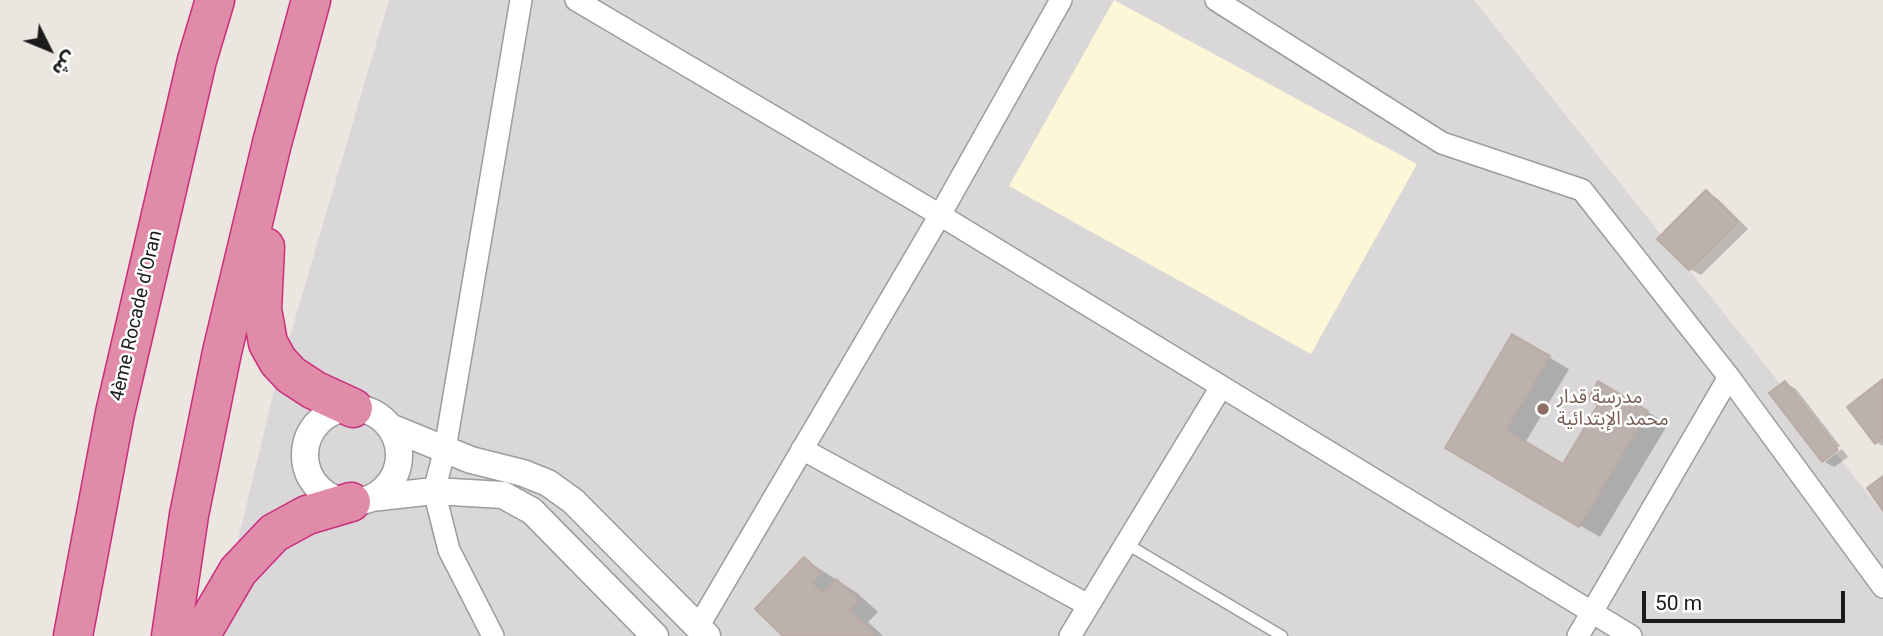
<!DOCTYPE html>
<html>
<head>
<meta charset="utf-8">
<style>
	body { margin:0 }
	#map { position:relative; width:1883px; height:636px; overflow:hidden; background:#ece6e0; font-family:Roboto,"Noto Sans Arabic",sans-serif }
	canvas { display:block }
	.north { position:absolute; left:14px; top:14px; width:70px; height:70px; -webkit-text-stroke:5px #fff; paint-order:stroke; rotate:133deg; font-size:19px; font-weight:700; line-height:28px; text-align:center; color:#1b1b1b }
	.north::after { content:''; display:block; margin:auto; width:24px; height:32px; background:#1b1b1b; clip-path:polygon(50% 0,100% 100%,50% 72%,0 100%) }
	.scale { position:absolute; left:1642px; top:591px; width:203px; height:32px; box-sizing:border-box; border:4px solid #1b1b1b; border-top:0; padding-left:9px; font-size:21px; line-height:24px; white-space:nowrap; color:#1b1b1b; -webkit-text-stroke:5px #fff; paint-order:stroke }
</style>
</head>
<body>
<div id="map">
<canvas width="1883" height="636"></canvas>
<div class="north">ش</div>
<div class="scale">50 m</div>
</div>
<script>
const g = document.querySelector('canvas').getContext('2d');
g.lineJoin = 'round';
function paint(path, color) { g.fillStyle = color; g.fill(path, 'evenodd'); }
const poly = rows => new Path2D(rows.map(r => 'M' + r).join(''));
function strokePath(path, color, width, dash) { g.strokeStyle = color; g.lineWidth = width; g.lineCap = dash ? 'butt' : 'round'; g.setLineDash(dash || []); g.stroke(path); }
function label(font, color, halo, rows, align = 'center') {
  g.font = font + ' Roboto,"Noto Sans Arabic",sans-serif'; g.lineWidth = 5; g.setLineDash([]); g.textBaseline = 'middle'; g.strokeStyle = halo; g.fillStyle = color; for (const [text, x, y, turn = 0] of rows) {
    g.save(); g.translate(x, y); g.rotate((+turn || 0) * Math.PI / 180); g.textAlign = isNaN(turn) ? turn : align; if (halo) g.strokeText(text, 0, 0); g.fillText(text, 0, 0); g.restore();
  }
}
paint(poly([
	[389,0,1474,0,1883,513,1883,636,220,636,220,614,275,387]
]), '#d9d7d8');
paint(poly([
	[1114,0,1417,164,1311,354,1009,186]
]), '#fdf7d8');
paint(poly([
	[1707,192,1718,199,1748,229,1701,275,1690,269],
	[1513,336,1569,369,1525,443,1564,466,1600,404,1599,383,1668,424,1600,537,1447,448],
	[1883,382,1883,446,1876,442],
	[1785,383,1796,389,1840,446,1824,458,1824,461],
	[1842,449,1848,457,1834,467,1825,462],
	[804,559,857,593,878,612,868,622,883,636,786,636]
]), '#0003');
const building = poly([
	[1706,190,1738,222,1689,270,1657,239,1706,190],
	[1512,334,1550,356,1506,430,1563,464,1598,405,1588,399,1598,381,1648,411,1579,527,1445,448,1512,334],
	[1883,379,1883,437,1875,444,1847,407,1883,379],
	[1785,381,1838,450,1822,462,1769,393,1785,381],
	[1883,476,1883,511,1867,488,1883,476],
	[804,557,821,573,812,583,823,593,836,579,859,600,849,610,875,634,873,636,783,636,755,609,804,557]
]);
paint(building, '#bcb1ad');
strokePath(building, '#bcaba4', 2);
const service = poly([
	[1125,543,1282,636]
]);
const minor = poly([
	[576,0,940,215,1631,636],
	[1216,0,1442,143,1582,190,1729,377,1883,587],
	[802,449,1088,605],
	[698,627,940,215,1061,0],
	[493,636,449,550,434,491,445,449,521,0],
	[1070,636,1221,387],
	[1578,636,1729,377]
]);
const tertiary = poly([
	'305 455a47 47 0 1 1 94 0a47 47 0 1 1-94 0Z',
	[390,427,471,460,523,473,548,483,573,501,707,636],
	[371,498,434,491,503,495,532,511,655,636]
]);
const motorway = poly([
	[265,247,262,309,268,343,278,361,291,375,314,390,353,408],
	[73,636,115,413,197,60,215,0],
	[171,636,189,515,222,352,272,143,311,0],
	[200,636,238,571,274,533,307,515,351,502]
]);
strokePath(service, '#9c9c9c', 13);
strokePath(minor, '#9c9c9c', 24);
strokePath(tertiary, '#9c9c9c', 29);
strokePath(motorway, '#ca2d7c', 41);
strokePath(service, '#fff', 10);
strokePath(minor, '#fff', 21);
strokePath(tertiary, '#fff', 26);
strokePath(motorway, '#e08ba8', 38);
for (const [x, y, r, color] of [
	[1543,409,7,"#8d6e63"]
]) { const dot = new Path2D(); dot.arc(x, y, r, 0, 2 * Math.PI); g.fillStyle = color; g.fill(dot); strokePath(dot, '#fff', 2.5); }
label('19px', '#1b1b1b', '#fff', [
	["4ème Rocade d'Oran",137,316,-77]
]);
label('19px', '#785e54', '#fff', [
	["مدرسة قدار",1557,398],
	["محمد الإبتدائية",1557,420]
], 'left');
</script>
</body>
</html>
